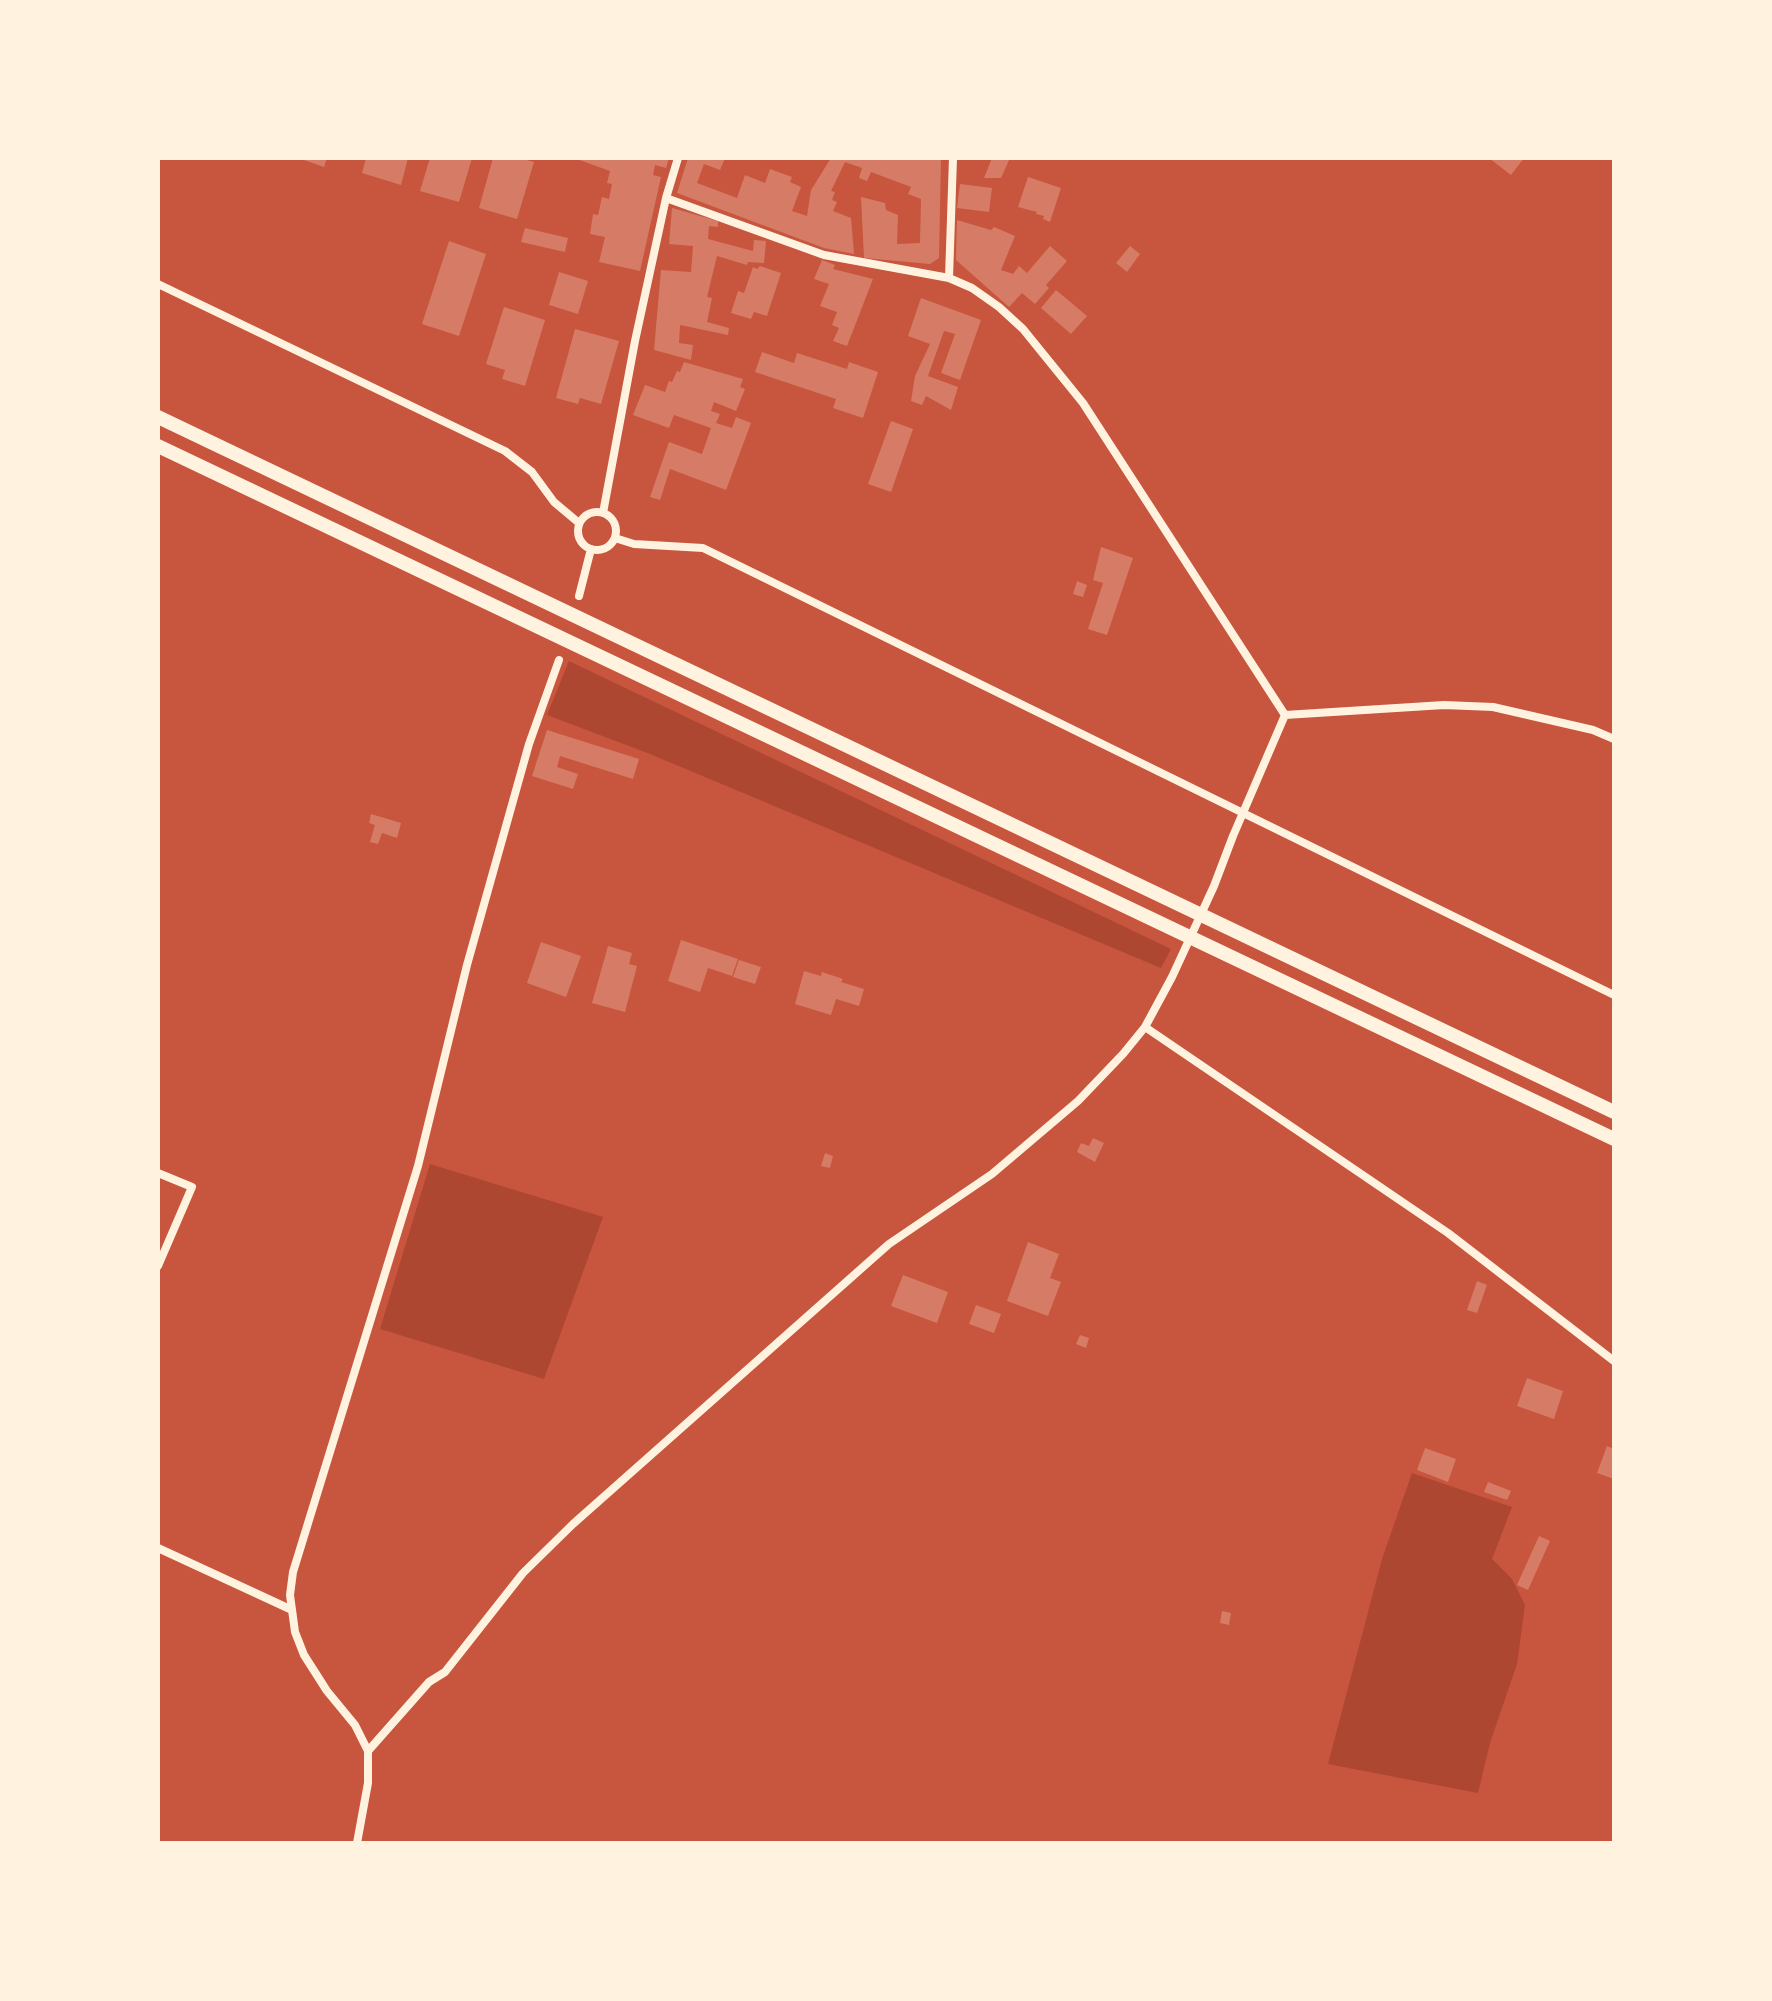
<!DOCTYPE html>
<html>
<head>
<meta charset="utf-8">
<style>
	body { margin:0 }
	#map { position:relative; width:1772px; height:2001px; overflow:hidden; background:#c8553d; font-family:"Space Grotesk",sans-serif }
	canvas { display:block }
	.frame { position:absolute; inset:0; border:160px solid #fff3e0; pointer-events:none }
</style>
</head>
<body>
<div id="map">
<canvas width="1772" height="2001"></canvas>
<div class="frame"></div>
</div>
<script>
const g = document.querySelector('canvas').getContext('2d');
g.lineJoin = 'round';
function paint(path, color) { g.fillStyle = color; g.fill(path, 'evenodd'); }
const poly = rows => new Path2D(rows.map(r => 'M' + r).join(''));
function strokePath(path, color, width, dash) { g.strokeStyle = color; g.lineWidth = width; g.lineCap = dash ? 'butt' : 'round'; g.setLineDash(dash || []); g.stroke(path); }
paint(poly([
	[569,661,1171,949,1161,968,650,754,547,715],
	[430,1164,603,1217,544,1379,380,1329],
	[1412,1473,1512,1507,1492,1559,1512,1579,1525,1605,1517,1664,1490,1743,1478,1793,1328,1764,1382,1559]
]), '#ae4732');
paint(poly([
	[298,158,327,158,324,167],
	[366,158,408,158,401,185,362,173],
	[430,158,472,158,459,202,420,191],
	[493,158,519,158,534,162,517,219,479,208],
	[574,158,669,158,666,168,655,165,653,175,661,177,640,271,599,262,605,237,590,234,593,214,598,215,602,197,609,199,612,184,607,183,610,171],
	[688,158,725,158,720,170,704,164,697,183,737,198,745,175,765,183,770,169,792,177,790,182,801,187,792,211,807,216,811,190,831,158,941,158,939,258,930,264,864,258,861,197,885,203,886,210,898,215,897,244,920,243,921,199,908,194,911,187,871,172,867,181,859,178,862,168,845,162,831,191,835,192,832,200,837,202,833,211,851,218,854,254,824,248,677,193],
	[992,158,1010,158,1001,178,984,178],
	[1489,158,1524,158,1511,175],
	[1028,177,1061,188,1050,222,1043,219,1044,216,1036,214,1037,212,1018,207],
	[960,184,992,188,989,212,957,208],
	[672,208,718,221,718,227,709,226,708,239,753,251,754,240,766,241,764,263,748,262,747,265,717,256,707,297,712,298,707,322,729,328,728,335,680,325,679,343,693,345,691,360,654,350,661,270,691,272,693,246,669,244],
	[957,220,991,230,994,227,1015,236,1001,270,1013,274,1019,266,1027,273,1050,246,1067,261,1046,285,1049,288,1035,304,1022,293,1009,307,956,260],
	[525,228,568,238,565,252,521,242],
	[449,241,486,254,459,336,422,324],
	[1130,246,1140,254,1127,272,1116,263],
	[822,260,835,265,833,269,873,279,847,346,833,341,839,328,832,325,837,312,820,306,829,284,814,279],
	[760,266,781,273,767,316,754,312,751,319,731,313,738,291,744,293,753,267,757,269],
	[559,272,588,281,578,314,549,305],
	[1056,290,1087,316,1071,334,1041,308],
	[921,298,981,320,960,380,941,373,955,334,944,331,928,376,958,387,951,410,926,396,922,405,911,401,915,376,930,344,908,336],
	[504,307,545,320,525,386,502,379,505,370,486,364],
	[575,329,619,341,601,404,580,398,578,404,556,398],
	[762,352,794,363,797,353,847,369,849,362,878,372,863,418,833,408,836,399,755,372],
	[684,362,743,379,740,387,745,389,736,411,714,402,711,411,720,414,716,423,732,428,736,417,751,423,726,490,670,469,660,500,650,497,669,442,702,454,711,428,674,415,669,428,633,415,645,385,665,392,669,381,672,382,677,371,680,372],
	[891,421,913,429,891,492,868,484],
	[1101,547,1133,558,1107,635,1088,629,1103,583,1093,580],
	[1077,581,1087,585,1083,597,1073,594],
	[547,730,639,759,633,779,560,756,557,767,578,774,573,789,532,776],
	[371,814,401,823,397,838,382,833,378,844,370,842,375,825,369,823],
	[681,940,738,959,732,976,708,968,700,992,668,981],
	[541,942,581,956,566,997,527,983],
	[608,946,632,953,629,964,637,966,625,1012,592,1003],
	[739,960,761,967,755,984,733,977],
	[804,971,821,976,822,972,843,979,841,982,864,989,859,1006,836,999,831,1015,795,1004],
	[1093,1138,1104,1143,1095,1162,1077,1152,1081,1143,1089,1146],
	[825,1153,833,1156,830,1168,821,1166],
	[1028,1242,1059,1254,1050,1278,1061,1282,1048,1316,1007,1301],
	[903,1275,948,1292,937,1323,891,1306],
	[1477,1281,1487,1285,1477,1313,1467,1310],
	[976,1305,1001,1314,994,1333,969,1324],
	[1080,1335,1089,1338,1086,1348,1076,1344],
	[1527,1378,1563,1391,1554,1419,1517,1406],
	[1607,1446,1614,1449,1614,1479,1597,1473],
	[1425,1448,1456,1459,1448,1482,1417,1470],
	[1488,1482,1511,1491,1507,1500,1484,1492],
	[1539,1536,1550,1541,1528,1590,1517,1585],
	[1222,1611,1231,1613,1229,1625,1220,1623]
]), '#d67c66');
strokePath(poly([
	[666,198,824,255,949,278,972,288,999,307,1023,329,1083,403,1285,715],
	[949,278,953,158],
	[158,284,505,451,532,472,554,502,579,523],
	'578 531a19 19 0 1 1 38 0a19 19 0 1 1-38 0Z',
	[603,513,635,341,666,198,678,158],
	[615,538,634,544,703,548,1614,995],
	[579,596,591,549],
	[1145,1027,1448,1233,1614,1361],
	[158,1173,192,1187,158,1266],
	[158,1548,292,1610],
	[368,1751,429,1682,445,1672,523,1573,573,1524,889,1244,992,1174,1078,1101,1123,1054,1145,1027,1172,977,1214,886,1233,836,1285,715,1444,705,1493,707,1593,730,1614,739],
	[357,1843,368,1783,368,1751,355,1725,327,1691,304,1655,295,1632,290,1595,293,1572,418,1166,467,965,529,744,559,660]
]), '#fff3e0', 8);
strokePath(poly([
	[158,417,1614,1112],
	[158,446,1614,1139]
]), '#fff3e0', 14);
</script>
</body>
</html>
